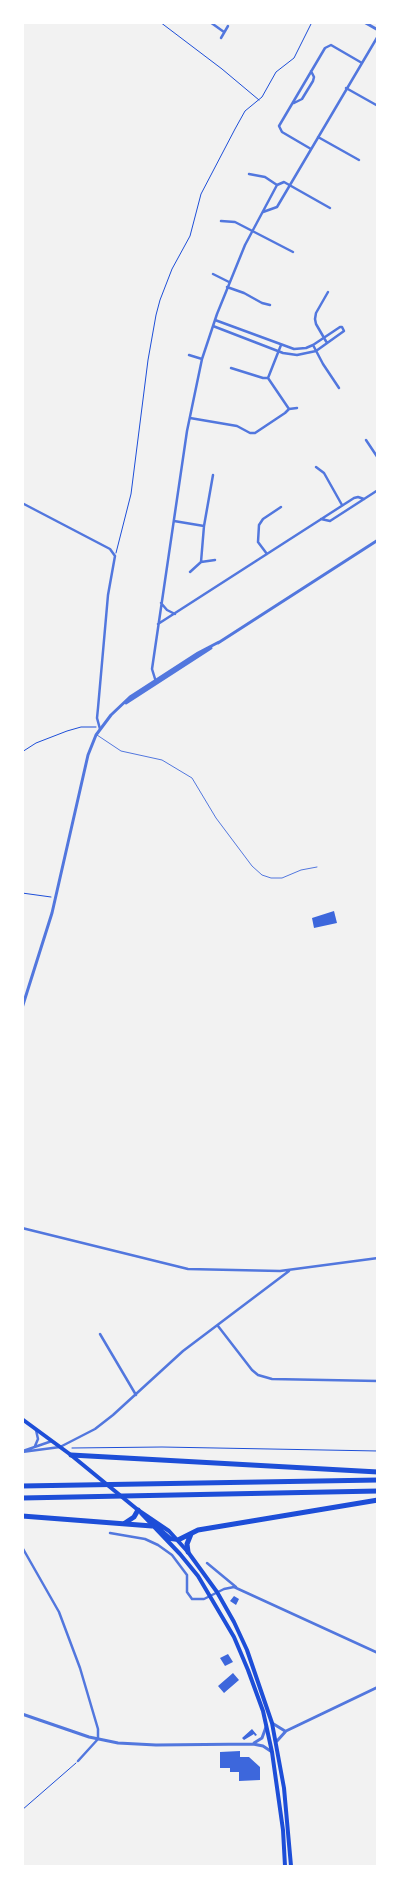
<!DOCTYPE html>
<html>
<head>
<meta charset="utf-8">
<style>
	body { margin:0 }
	#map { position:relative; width:400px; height:1889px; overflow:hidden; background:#f2f2f2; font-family:Inter,sans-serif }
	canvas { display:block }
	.frame { position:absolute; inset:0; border:24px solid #fff; pointer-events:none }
</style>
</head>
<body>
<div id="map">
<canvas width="400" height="1889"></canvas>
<div class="frame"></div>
</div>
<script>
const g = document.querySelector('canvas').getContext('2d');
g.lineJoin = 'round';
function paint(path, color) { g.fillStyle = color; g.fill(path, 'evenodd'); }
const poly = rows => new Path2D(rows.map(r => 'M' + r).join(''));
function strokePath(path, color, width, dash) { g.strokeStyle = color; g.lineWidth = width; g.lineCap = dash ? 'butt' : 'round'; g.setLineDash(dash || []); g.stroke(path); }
paint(poly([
	[334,911,337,923,314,928,312,918],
	[234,1596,239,1599,236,1605,230,1601],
	[228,1654,233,1662,225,1666,220,1658],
	[233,1673,239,1680,224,1693,218,1686],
	[252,1729,257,1735,255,1736,254,1734,244,1740,242,1738],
	[240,1751,240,1757,249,1757,260,1767,260,1780,239,1781,239,1772,230,1772,230,1768,220,1768,220,1752]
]), '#3d67dc');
strokePath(poly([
	[160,22,222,69,259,100],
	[116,553,131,494,148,360,156,315,160,300,172,269,190,236,201,194,235,129,245,111,262,97,276,72,294,58,312,22],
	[22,752,36,743,67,731,81,727,96,727],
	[22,893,51,897],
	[72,1448,162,1447,378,1451],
	[22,1810,76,1763]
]), '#1d4ed8', 1);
strokePath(poly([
	[97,735,121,751,162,760,192,778,216,818,252,866,262,875,271,878,282,878,301,870,317,867]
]), '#5277de', 1);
strokePath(poly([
	[210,22,224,32],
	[221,38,228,26],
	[346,88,378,106],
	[294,103,302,99,313,81,314,77,311,71],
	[318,137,359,160],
	[311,149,282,132,279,126,325,48,331,45,362,63],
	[249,174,265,177,277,185],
	[263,212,277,207,378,36],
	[221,221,235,222,293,252],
	[213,274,229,282],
	[227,287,244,293,262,303,270,305],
	[213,326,283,353,297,355,316,351,344,331,342,327,340,327,313,345,306,348,294,349,215,320],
	[327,343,316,324,315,319,316,313,328,292],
	[313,345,323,364,339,388],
	[189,355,202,359],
	[231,368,263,378,268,378],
	[268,378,281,345],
	[289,409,297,408],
	[190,418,237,426,250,433,255,433,285,413,289,409,268,378],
	[366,440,378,458],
	[316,467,324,473,342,505],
	[22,503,110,549,115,556,108,595,98,708,97,718,100,729],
	[321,519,330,521,378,490],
	[174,521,204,526],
	[267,554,258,542,259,525,263,519,281,507],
	[201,562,204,526,213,475],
	[190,572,201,562,215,560],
	[161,603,167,610,175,614],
	[158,624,354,498,358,497,364,499],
	[156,682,152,669,187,431,202,359,217,314,245,245,277,185,284,182,330,208],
	[22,1228,188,1269,280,1271,378,1258],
	[218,1326,252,1370,258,1375,272,1379,378,1381],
	[100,1334,136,1395],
	[35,1446,38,1439,36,1430],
	[23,1451,52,1441],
	[22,1452,60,1447,95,1429,113,1415,183,1351,289,1271],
	[110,1533,145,1539,158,1545,172,1555,187,1575,187,1592,192,1599,204,1599,224,1589,234,1587,378,1653],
	[22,1547,59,1612,80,1668,98,1729,98,1739,78,1761],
	[207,1563,236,1587]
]), '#5277de', 2.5);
strokePath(poly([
	[364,22,378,30],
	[218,643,378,540],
	[126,703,211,648],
	[22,1008,52,913,88,755,96,735,111,715,130,697,198,653,219,642],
	[22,1714,89,1737,118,1743,156,1745,253,1744,263,1746,272,1752],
	[272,1723,285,1731],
	[277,1741,286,1731,378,1687],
	[254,1743,262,1738,266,1727]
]), '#5277de', 3);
strokePath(poly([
	[22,1419,71,1455,138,1510,169,1531,188,1552,217,1592,234,1622,247,1650,272,1723,284,1788,291,1866],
	[141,1513,180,1554,198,1576,234,1637,248,1670,263,1711,272,1752,283,1830,285,1866],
	[149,1520,171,1539,178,1540]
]), '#1d4ed8', 4);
strokePath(poly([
	[71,1455,378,1472],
	[22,1486,378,1480],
	[22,1498,378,1491],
	[22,1516,152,1526],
	[125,1523,134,1517,138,1510],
	[178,1540,198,1530,378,1500],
	[188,1552,187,1544,191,1534]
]), '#1d4ed8', 5);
</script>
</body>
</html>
